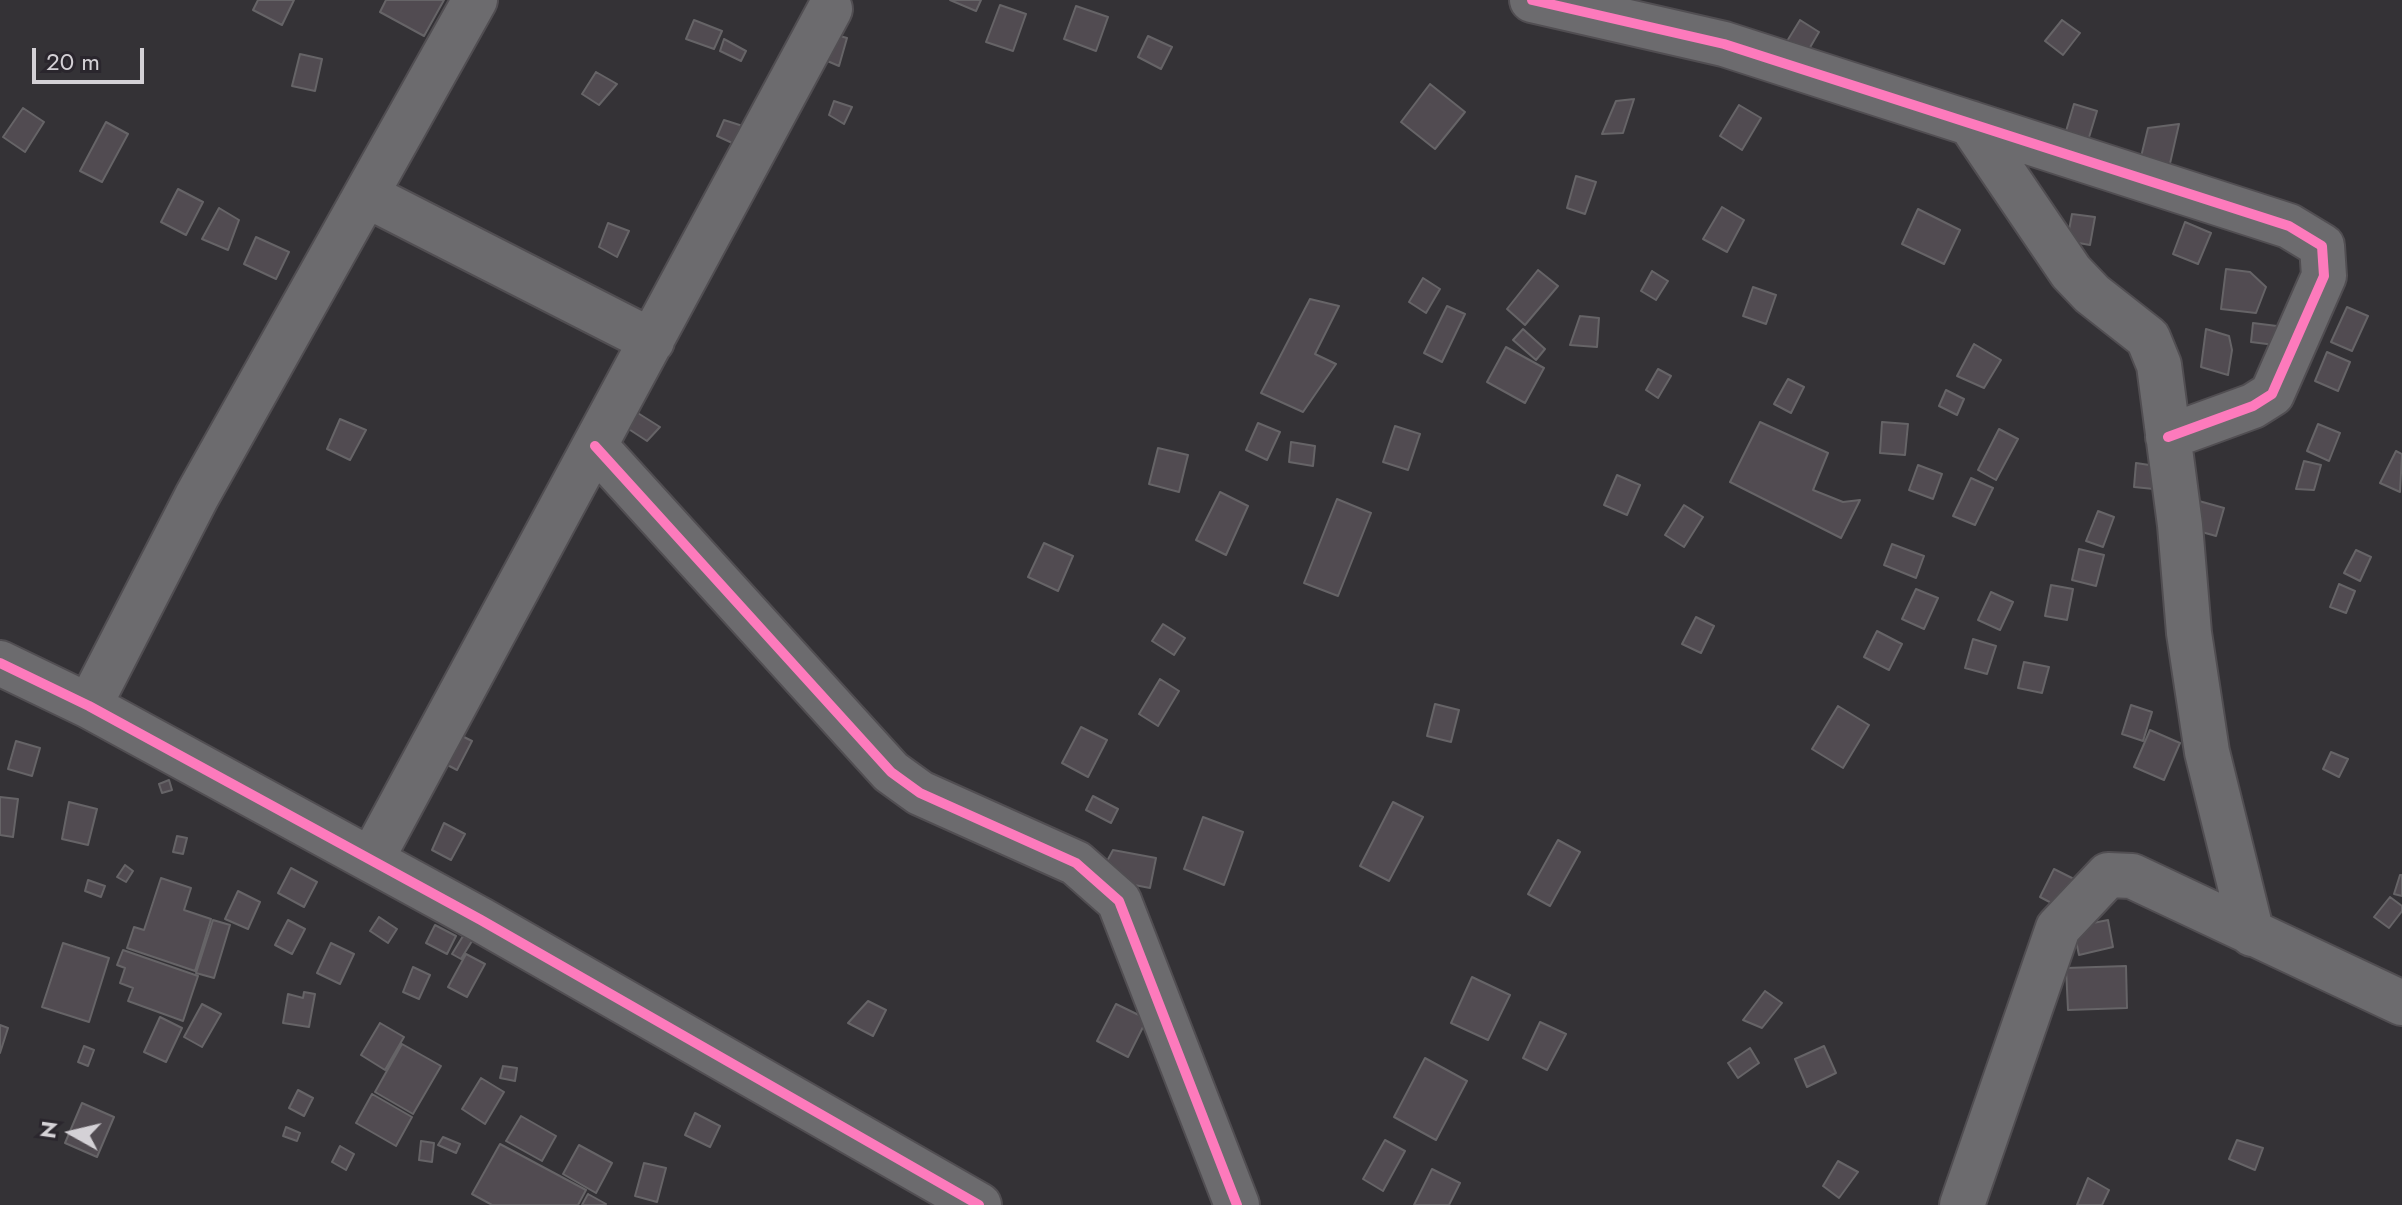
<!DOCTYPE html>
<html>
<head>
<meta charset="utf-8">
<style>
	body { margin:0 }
	#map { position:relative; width:2402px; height:1205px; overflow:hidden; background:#343236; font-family:Jost,sans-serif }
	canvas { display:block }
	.north { position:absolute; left:32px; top:1093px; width:80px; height:80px; -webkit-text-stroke:6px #2a262d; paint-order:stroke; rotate:278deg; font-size:22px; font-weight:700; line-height:32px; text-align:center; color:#d4d1d6 }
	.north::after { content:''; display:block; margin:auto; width:28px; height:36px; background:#d4d1d6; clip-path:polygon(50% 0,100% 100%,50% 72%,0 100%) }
	.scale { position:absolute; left:32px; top:48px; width:112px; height:36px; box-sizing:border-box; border:4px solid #d4d1d6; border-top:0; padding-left:10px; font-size:24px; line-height:28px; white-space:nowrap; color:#d4d1d6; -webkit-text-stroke:6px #2a262d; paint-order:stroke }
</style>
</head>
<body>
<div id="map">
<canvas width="2402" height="1205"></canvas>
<div class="north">N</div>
<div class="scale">20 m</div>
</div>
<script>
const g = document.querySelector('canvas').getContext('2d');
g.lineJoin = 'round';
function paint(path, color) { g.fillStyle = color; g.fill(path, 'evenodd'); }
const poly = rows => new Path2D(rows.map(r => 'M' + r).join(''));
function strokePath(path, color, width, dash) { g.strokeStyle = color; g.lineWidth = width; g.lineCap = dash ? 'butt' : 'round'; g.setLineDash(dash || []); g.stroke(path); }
const building = poly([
	[258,0,294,0,282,25,253,10,258,0],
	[386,0,444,0,424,36,380,12,386,0],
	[950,0,981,0,976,11,950,0],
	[1000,5,1026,14,1013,51,986,42,1000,5],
	[1076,6,1108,17,1096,51,1064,39,1076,6],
	[694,20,722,31,714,49,686,39,694,20],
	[1800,20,1819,32,1801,63,1781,51,1800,20],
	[2062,20,2080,33,2063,55,2045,41,2062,20],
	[826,32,847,38,839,66,818,57,826,32],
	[1148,36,1172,47,1161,69,1138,57,1148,36],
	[724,39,746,51,741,61,720,51,724,39],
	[300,54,322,59,315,91,292,86,300,54],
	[596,72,617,84,599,105,582,94,596,72],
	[1430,84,1465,112,1435,149,1401,122,1430,84],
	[1634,99,1623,133,1602,134,1616,101,1634,99],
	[834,101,852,107,844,124,829,115,834,101],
	[2074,104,2097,111,2087,144,2064,138,2074,104],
	[1739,105,1761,118,1742,150,1720,136,1739,105],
	[23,108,44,122,25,152,3,137,23,108],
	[724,120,749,128,741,147,717,136,724,120],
	[106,122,128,134,102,182,80,171,106,122],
	[2179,124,2169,168,2140,161,2148,128,2179,124],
	[1576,176,1596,182,1585,214,1567,208,1576,176],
	[178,189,203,202,186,235,161,222,178,189],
	[1722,207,1744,220,1727,252,1703,239,1722,207],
	[219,208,239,220,228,250,202,239,219,208],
	[1918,209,1960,230,1944,264,1902,244,1918,209],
	[2072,214,2095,217,2090,245,2067,241,2072,214],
	[2185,222,2211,233,2198,264,2173,254,2185,222],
	[608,223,629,231,617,257,599,247,608,223],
	[256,237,289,252,276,279,244,264,256,237],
	[2226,269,2250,272,2266,287,2256,313,2221,309,2226,269],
	[1538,270,1558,286,1525,325,1507,309,1538,270],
	[1652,271,1668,281,1656,300,1641,291,1652,271],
	[1423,278,1440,289,1426,313,1409,302,1423,278],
	[1753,287,1776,295,1766,324,1743,316,1753,287],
	[1310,299,1339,306,1315,354,1336,364,1303,412,1261,393,1310,299],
	[1447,306,1465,314,1442,362,1424,353,1447,306],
	[2347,307,2368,316,2352,351,2331,342,2347,307],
	[1580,316,1599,318,1597,347,1570,345,1580,316],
	[2253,323,2285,327,2283,346,2251,342,2253,323],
	[1523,329,1545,349,1536,360,1513,340,1523,329],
	[2206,329,2229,336,2232,350,2228,375,2201,367,2206,329],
	[1974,344,2001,360,1984,388,1957,376,1974,344],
	[1506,347,1544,368,1525,403,1487,382,1506,347],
	[2327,352,2350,362,2338,391,2315,381,2327,352],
	[1658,369,1671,376,1658,398,1646,390,1658,369],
	[1788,379,1804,387,1791,413,1774,404,1788,379],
	[1946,390,1964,399,1957,415,1939,406,1946,390],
	[633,410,660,427,647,441,624,426,633,410],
	[340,419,366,430,350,460,327,449,340,419],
	[1760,422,1828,453,1813,490,1843,502,1860,500,1841,538,1730,482,1760,422],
	[1882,422,1908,424,1905,455,1880,453,1882,422],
	[1258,423,1280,432,1267,460,1246,450,1258,423],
	[2318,424,2340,433,2329,461,2307,451,2318,424],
	[1395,426,1420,434,1408,470,1383,462,1395,426],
	[1999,429,2018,439,1996,480,1978,470,1999,429],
	[1291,442,1315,446,1313,466,1289,462,1291,442],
	[1158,448,1188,455,1179,492,1149,484,1158,448],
	[2396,451,2402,454,2400,492,2380,483,2396,451],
	[2304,461,2321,465,2314,490,2296,489,2304,461],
	[2136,463,2156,466,2154,489,2134,487,2136,463],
	[1918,465,1942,474,1933,499,1909,490,1918,465],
	[1617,475,1640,485,1627,515,1604,505,1617,475],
	[1971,478,1993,488,1975,525,1953,516,1971,478],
	[1220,492,1248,506,1226,555,1196,540,1220,492],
	[1337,499,1371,513,1338,596,1304,583,1337,499],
	[2199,501,2224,508,2216,536,2191,529,2199,501],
	[1684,505,1703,517,1684,547,1665,535,1684,505],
	[2098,511,2114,517,2103,547,2086,541,2098,511],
	[1044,543,1073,556,1058,591,1028,577,1044,543],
	[1892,544,1924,556,1916,578,1884,565,1892,544],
	[2079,549,2104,555,2096,586,2072,580,2079,549],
	[2356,550,2371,557,2360,581,2344,573,2356,550],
	[2339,584,2355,591,2346,613,2330,607,2339,584],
	[2051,585,2073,589,2067,620,2045,616,2051,585],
	[1916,589,1938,598,1924,629,1902,619,1916,589],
	[1991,592,2013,602,2000,630,1978,620,1991,592],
	[1696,617,1714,626,1701,653,1682,644,1696,617],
	[1163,624,1185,638,1174,655,1152,641,1163,624],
	[1877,631,1902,644,1889,670,1864,657,1877,631],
	[1973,639,1996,646,1987,674,1965,668,1973,639],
	[2024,662,2049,667,2042,693,2018,688,2024,662],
	[1160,679,1179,691,1158,726,1139,714,1160,679],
	[1435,704,1459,710,1451,742,1427,736,1435,704],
	[2131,705,2152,712,2143,741,2122,734,2131,705],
	[1838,706,1869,725,1843,768,1812,749,1838,706],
	[1081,727,1107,740,1088,777,1062,763,1081,727],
	[450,730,472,741,457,770,434,758,450,730],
	[2150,730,2180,743,2164,780,2134,767,2150,730],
	[16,741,40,748,32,776,8,769,16,741],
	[2331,752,2348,759,2339,777,2323,769,2331,752],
	[169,780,172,790,162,793,159,784,169,780],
	[1093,796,1118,809,1111,823,1086,810,1093,796],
	[0,797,18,799,13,837,0,835,0,797],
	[69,802,97,809,88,845,62,839,69,802],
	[1393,802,1423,817,1389,881,1360,866,1393,802],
	[1203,817,1243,832,1224,885,1184,869,1203,817],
	[444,823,465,834,451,860,432,850,444,823],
	[177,836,187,838,183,854,173,852,177,836],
	[1558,840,1580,852,1550,906,1528,894,1558,840],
	[1113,850,1156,858,1150,888,1098,878,1113,850],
	[125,865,133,871,126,882,117,877,125,865],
	[291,868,317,882,304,907,278,893,291,868],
	[2054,869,2078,881,2063,909,2040,897,2054,869],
	[2400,875,2402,875,2402,896,2394,894,2400,875],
	[161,878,191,888,184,910,211,919,195,971,127,948,134,927,144,930,161,878],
	[88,880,105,886,101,897,85,891,88,880],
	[238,891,260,902,248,929,225,919,238,891],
	[2390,897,2402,906,2402,911,2389,928,2374,917,2390,897],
	[379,917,397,929,388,943,370,931,379,917],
	[213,920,230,925,214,978,196,973,213,920],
	[288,920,305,929,292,954,275,945,288,920],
	[2108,920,2113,947,2079,955,2073,927,2108,920],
	[435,925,456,936,447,954,426,943,435,925],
	[463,936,472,941,461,959,452,954,463,936],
	[63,943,109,958,89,1022,42,1007,63,943],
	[331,943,354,954,340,984,317,973,331,943],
	[123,950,198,976,183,1021,128,1001,133,988,120,983,125,968,117,965,123,950],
	[466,954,485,964,467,997,448,987,466,954],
	[2126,966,2127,1008,2068,1010,2066,968,2126,966],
	[413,967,430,975,419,999,403,992,413,967],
	[1472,977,1510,995,1488,1040,1451,1023,1472,977],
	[1765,991,1782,1003,1762,1028,1743,1020,1765,991],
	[304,992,315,994,309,1027,283,1023,288,994,303,998,304,992],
	[868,1001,886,1010,873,1036,848,1023,868,1001],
	[202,1004,221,1014,202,1047,184,1037,202,1004],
	[1116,1004,1147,1019,1128,1057,1097,1041,1116,1004],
	[160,1017,182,1028,166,1062,144,1052,160,1017],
	[1540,1022,1566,1034,1547,1070,1523,1058,1540,1022],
	[380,1023,404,1037,385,1070,361,1055,380,1023],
	[0,1025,8,1028,0,1053,0,1025],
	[402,1044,441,1066,413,1114,375,1092,402,1044],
	[84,1046,94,1050,88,1066,78,1062,84,1046],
	[1824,1046,1836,1073,1807,1087,1795,1059,1824,1046],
	[1750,1048,1759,1063,1738,1078,1728,1063,1750,1048],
	[1425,1058,1467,1081,1436,1140,1394,1117,1425,1058],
	[503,1066,517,1068,515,1081,500,1078,503,1066],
	[481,1078,504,1092,485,1124,462,1109,481,1078],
	[298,1090,313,1098,304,1116,289,1108,298,1090],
	[372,1094,412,1117,396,1146,356,1123,372,1094],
	[82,1103,114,1117,97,1157,65,1143,82,1103],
	[695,1113,720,1126,710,1147,685,1135,695,1113],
	[521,1116,556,1136,542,1161,506,1141,521,1116],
	[286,1127,300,1133,297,1141,283,1136,286,1127],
	[443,1137,460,1144,456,1153,438,1145,443,1137],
	[1385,1140,1405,1151,1383,1191,1363,1179,1385,1140],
	[2237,1140,2263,1148,2255,1170,2229,1159,2237,1140],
	[421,1141,434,1143,432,1162,419,1160,421,1141],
	[500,1144,586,1190,578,1205,492,1205,472,1194,500,1144],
	[579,1145,612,1163,596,1193,563,1174,579,1145],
	[340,1146,354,1154,346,1170,332,1162,340,1146],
	[1838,1161,1858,1172,1839,1198,1823,1186,1838,1161],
	[644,1163,666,1168,657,1202,635,1196,644,1163],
	[1432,1169,1460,1183,1449,1205,1414,1205,1432,1169],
	[2088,1178,2109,1190,2102,1205,2077,1205,2088,1178],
	[588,1194,606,1204,605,1205,582,1205,588,1194]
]);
paint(building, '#514b51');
strokePath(building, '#666467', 2);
const minor = poly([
	[1532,0,1724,44,2289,226,2322,246,2324,276,2272,394,2253,406,2168,437],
	[1970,123,2071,272,2092,294,2148,338,2159,365,2180,525,2189,633,2207,752,2252,934],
	[366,195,652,341],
	[595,446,891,772,920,793,1076,863,1119,901,1237,1205],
	[0,663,89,706,481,920,979,1205],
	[89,706,197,496,475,0],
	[371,860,830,9],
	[1962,1205,2058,928,2108,875,2132,876,2402,1003]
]);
strokePath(minor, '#514e52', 48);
strokePath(minor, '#6c6b6e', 44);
strokePath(poly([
	[1532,0,1724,44,2289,226,2322,246,2324,276,2272,394,2253,406,2168,437],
	[595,446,891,772,920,793,1076,863,1119,901,1237,1205],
	[0,663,89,706,481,920,979,1205]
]), '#fd7abc', 10);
</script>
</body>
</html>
